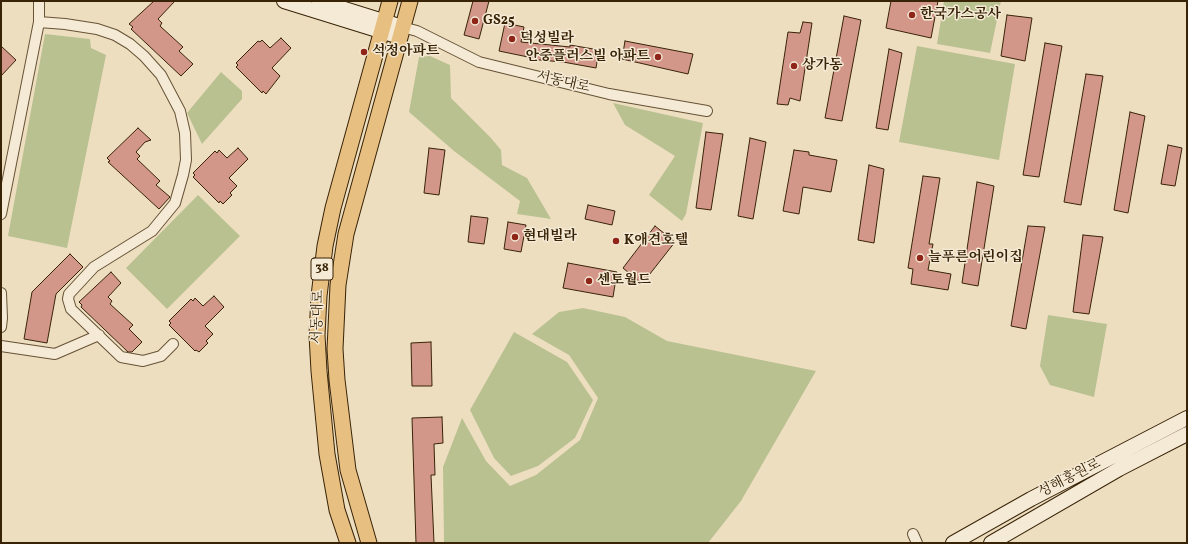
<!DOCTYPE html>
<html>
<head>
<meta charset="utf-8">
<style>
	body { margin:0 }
	#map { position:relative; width:1188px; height:544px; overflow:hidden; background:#eedec0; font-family:Vollkorn,serif }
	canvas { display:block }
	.frame { position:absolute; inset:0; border:2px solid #382307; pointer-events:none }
</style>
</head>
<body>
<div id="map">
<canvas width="1188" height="544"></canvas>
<div class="frame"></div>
</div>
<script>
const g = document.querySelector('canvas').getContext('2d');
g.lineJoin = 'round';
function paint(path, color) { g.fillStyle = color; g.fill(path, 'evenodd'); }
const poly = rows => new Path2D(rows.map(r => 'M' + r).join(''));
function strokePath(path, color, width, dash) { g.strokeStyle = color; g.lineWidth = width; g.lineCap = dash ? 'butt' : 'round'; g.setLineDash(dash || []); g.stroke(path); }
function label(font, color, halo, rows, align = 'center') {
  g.font = font + ' Vollkorn,"Noto Serif KR",serif'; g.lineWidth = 3; g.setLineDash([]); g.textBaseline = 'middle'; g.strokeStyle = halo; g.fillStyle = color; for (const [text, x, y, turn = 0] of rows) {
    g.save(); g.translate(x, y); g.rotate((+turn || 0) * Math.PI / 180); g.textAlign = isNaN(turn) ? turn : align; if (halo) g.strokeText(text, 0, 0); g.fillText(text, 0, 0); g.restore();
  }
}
paint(poly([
	[944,1,1001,1,990,53,937,44],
	[45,34,90,39,91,48,106,55,67,248,8,236],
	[917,46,1015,64,999,160,899,142],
	[430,56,450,65,451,98,491,138,501,150,502,165,527,178,551,219,517,214,520,201,454,151,409,112,419,57],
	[221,72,242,91,242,99,202,144,187,113],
	[613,103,703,123,686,214,682,221,649,195,675,156,625,125],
	[198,195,240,236,167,309,126,268],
	[583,308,625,317,667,341,816,371,741,501,708,543,444,543,443,467,462,418,486,461,510,486,536,475,580,440,598,398,569,355,532,334,559,312],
	[1048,315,1107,324,1094,397,1050,385,1040,366],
	[514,332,567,362,593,400,575,438,538,466,511,476,494,458,470,410]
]), '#bac191');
const building = poly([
	[154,1,175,1,158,19,162,23,160,26,183,47,179,51,193,64,181,76,131,29,133,27,129,24,154,1],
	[473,1,489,1,479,39,464,35,473,1],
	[891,1,938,1,931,38,886,28,891,1],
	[1007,15,1032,18,1025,61,1001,56,1007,15],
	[844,16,861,20,842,121,825,118,844,16],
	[803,22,812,23,800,101,790,98,788,105,777,104,788,32,800,33,803,22],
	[505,23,524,27,521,42,570,47,570,45,599,50,596,68,563,62,528,59,528,57,499,51,505,23],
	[281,38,291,48,272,68,280,76,266,94,263,91,262,93,236,67,238,65,236,63,258,41,260,42,262,40,270,48,281,38],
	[625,41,693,54,688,74,622,59,625,41],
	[1045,43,1062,46,1039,177,1023,175,1045,43],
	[1,46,16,60,1,76,1,46],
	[889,49,902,53,888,130,876,128,889,49],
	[1086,74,1103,76,1081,205,1064,202,1086,74],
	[1130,112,1145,116,1128,213,1114,210,1130,112],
	[138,128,151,140,145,142,136,152,140,156,137,159,160,181,156,185,170,197,159,209,108,162,110,161,107,158,138,128],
	[706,132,723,134,711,210,696,208,706,132],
	[750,138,766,142,753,219,738,216,750,138],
	[1168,145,1182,148,1175,186,1161,184,1168,145],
	[238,148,248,159,229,178,237,186,230,193,232,195,223,204,220,201,219,203,193,177,195,175,193,173,215,151,217,153,219,150,227,158,238,148],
	[429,148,445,150,439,195,424,193,429,148],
	[794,150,809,152,809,155,837,160,831,192,803,187,799,214,783,211,794,150],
	[869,165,884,169,874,243,858,240,869,165],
	[923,176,940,178,929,244,933,244,928,270,951,274,948,290,911,284,913,269,908,268,923,176],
	[977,182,994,186,978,286,962,283,977,182],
	[588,205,615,211,612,225,585,219,588,205],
	[471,216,488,218,484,244,468,242,471,216],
	[508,222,526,225,521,252,504,249,508,222],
	[655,226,675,242,642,284,623,268,655,226],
	[1028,226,1045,227,1026,329,1011,326,1028,226],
	[1083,235,1103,237,1089,314,1073,312,1083,235],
	[70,254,83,267,56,294,47,343,24,339,32,292,70,254],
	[568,263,617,272,613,297,563,288,568,263],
	[111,272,121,283,108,297,112,301,110,304,133,325,129,329,142,342,132,352,128,352,81,307,82,305,79,302,111,272],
	[214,296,224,307,205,326,213,334,206,341,208,343,199,352,196,350,195,351,169,325,171,323,169,321,191,299,193,301,195,298,203,306,214,296],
	[431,342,432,386,412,386,411,343,431,342],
	[442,417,443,443,434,444,435,475,431,475,434,543,416,543,412,418,442,417]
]);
paint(building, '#d3978a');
strokePath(building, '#382307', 1);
const street = poly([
	[39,22,65,24,97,29,115,35,130,44,144,56,161,75,180,111,185,133,186,160,183,175,175,203,152,231,94,267,69,294,68,299,71,309,121,357,143,361,161,356,173,344],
	[402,27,417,31,479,62,609,94,707,111],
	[1,214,39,22,39,1],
	[1,293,2,318,1,327],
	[1,346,55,354,99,335],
	[913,534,917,543]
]);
const secondary = poly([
	[284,1,400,37],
	[319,1,402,27],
	[953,543,1031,499,1187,418],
	[991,543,1119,469,1187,434]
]);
const primary = poly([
	[348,543,337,510,327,454,319,371,317,335,319,296,325,246,333,208,390,1],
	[369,543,348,470,337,380,335,349,338,285,346,234,410,1]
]);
strokePath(street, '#665235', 12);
strokePath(secondary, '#382307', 16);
strokePath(primary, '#382307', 17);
strokePath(street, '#f4ead6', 10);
strokePath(secondary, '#f4ead6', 14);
strokePath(primary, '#e7bf80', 15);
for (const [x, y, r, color] of [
	[912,15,4,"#8f2418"],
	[475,21,4,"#8f2418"],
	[512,39,4,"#8f2418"],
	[364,52,4,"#8f2418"],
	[658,57,4,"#8f2418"],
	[794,66,4,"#8f2418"],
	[515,237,4,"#8f2418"],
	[616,241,4,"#8f2418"],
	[920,258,4,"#8f2418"],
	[589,281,4,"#8f2418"]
]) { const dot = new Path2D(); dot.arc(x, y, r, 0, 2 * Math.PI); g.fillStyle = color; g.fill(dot); strokePath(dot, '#f4ead6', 1.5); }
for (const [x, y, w] of [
	[322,269,22]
]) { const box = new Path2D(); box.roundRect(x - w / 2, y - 11, w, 22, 3); g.fillStyle = '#f4ead6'; g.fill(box); strokePath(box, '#382307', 1); }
label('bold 13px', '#382307', null, [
	["38",322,269]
]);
label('bold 14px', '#382307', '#f4ead6', [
	["한국가스공사",920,15],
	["GS25",483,21],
	["덕성빌라",520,39],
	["석정아파트",372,52],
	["안중플러스빌 아파트",650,57,"right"],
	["상가동",802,66],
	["현대빌라",523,237],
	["K애견호텔",624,241],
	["늘푸른어린이집",928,258],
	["센토월드",597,281]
], 'left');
label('14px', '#382307', '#f4ead6', [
	["서동대로",563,83,13],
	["서동대로",319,317,-88],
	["성해홍원로",1070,479,-27]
]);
</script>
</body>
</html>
